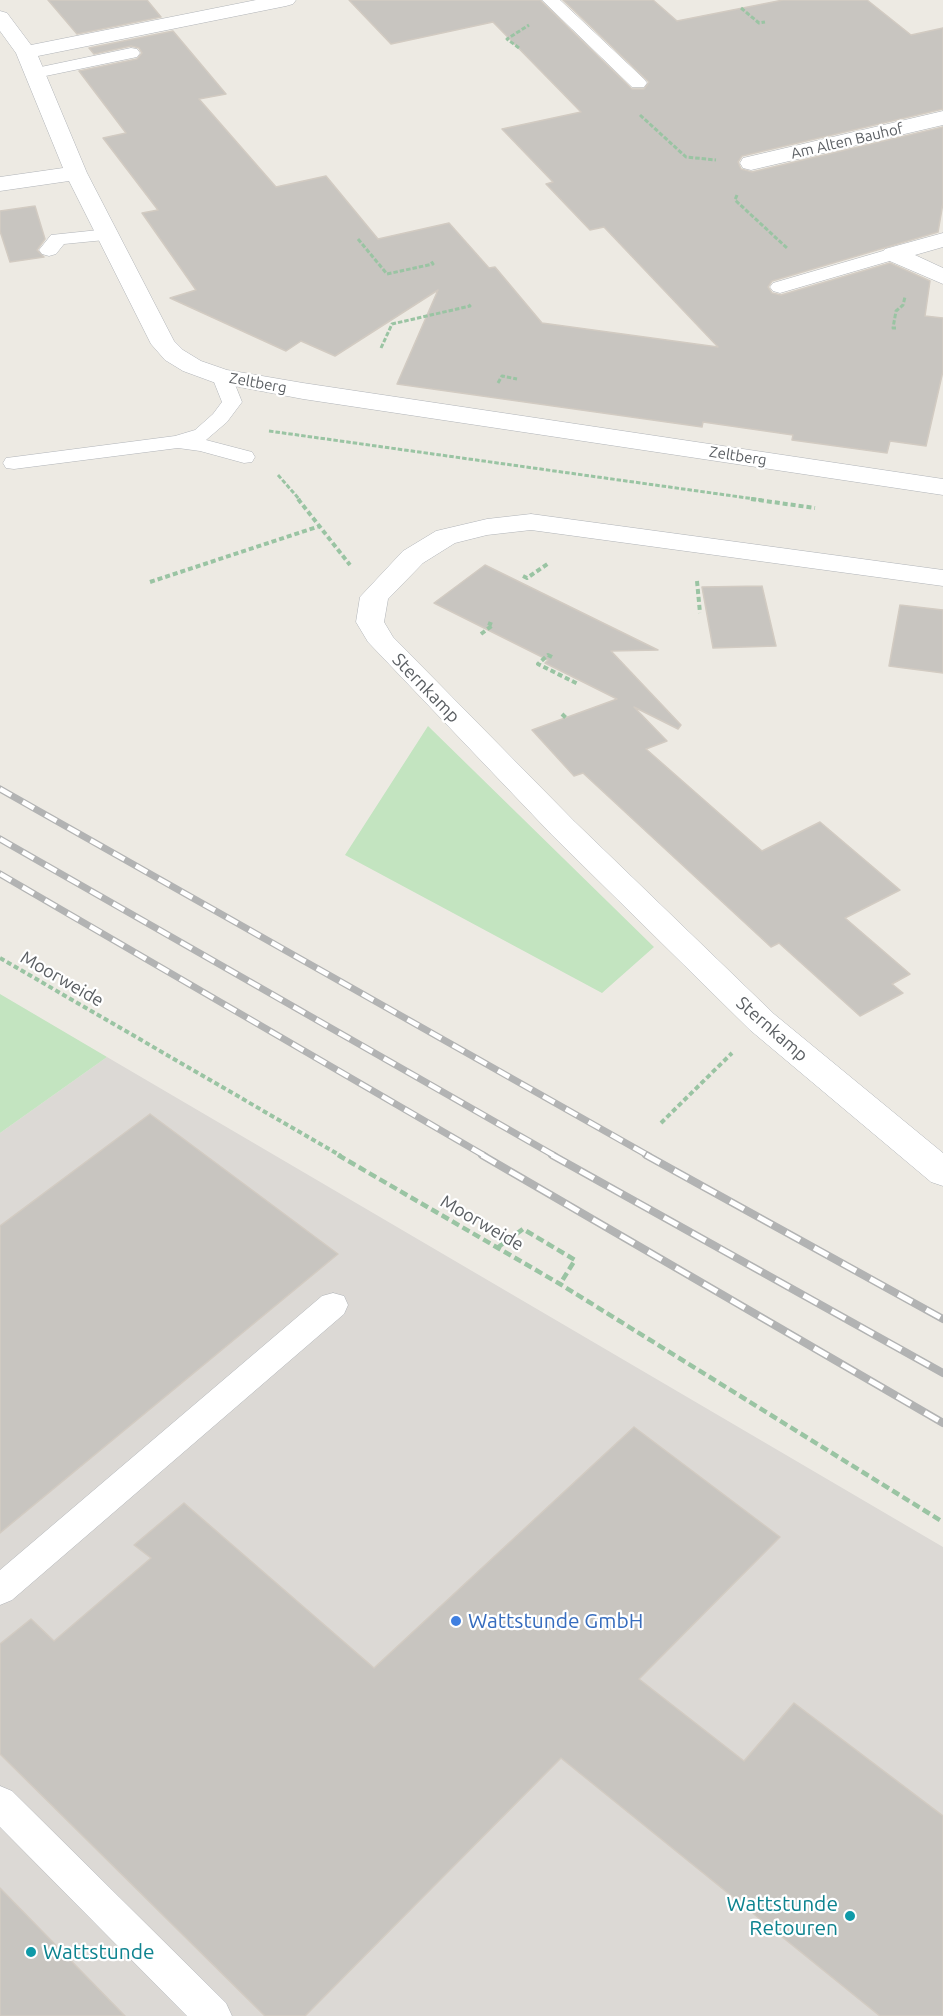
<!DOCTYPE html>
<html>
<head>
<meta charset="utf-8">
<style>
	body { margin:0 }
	canvas { display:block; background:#edeae3 }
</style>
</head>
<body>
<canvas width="943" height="2016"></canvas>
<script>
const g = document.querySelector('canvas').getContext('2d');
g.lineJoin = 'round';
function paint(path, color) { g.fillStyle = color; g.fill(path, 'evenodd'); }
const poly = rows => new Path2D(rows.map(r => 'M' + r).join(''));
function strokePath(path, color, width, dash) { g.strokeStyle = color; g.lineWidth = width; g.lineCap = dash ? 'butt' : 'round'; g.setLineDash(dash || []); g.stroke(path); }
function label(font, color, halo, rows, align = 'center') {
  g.font = font + ' Ubuntu,sans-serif'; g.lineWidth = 4.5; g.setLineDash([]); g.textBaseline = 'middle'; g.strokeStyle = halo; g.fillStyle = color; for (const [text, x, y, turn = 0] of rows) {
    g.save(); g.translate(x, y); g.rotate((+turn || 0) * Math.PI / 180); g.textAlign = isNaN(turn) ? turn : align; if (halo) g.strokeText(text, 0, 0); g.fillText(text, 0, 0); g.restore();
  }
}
paint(poly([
	[107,1057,943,1547,943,2016,0,2016,0,1133]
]), '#dcd9d5');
paint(poly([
	[428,726,654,947,602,993,345,855],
	[0,994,107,1057,0,1133]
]), '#c3e4c0');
const building = poly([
	[48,0,147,0,161,17,77,34,48,0],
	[349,0,540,0,632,89,644,89,649,82,563,0,653,0,677,21,783,0,867,0,911,35,943,28,943,109,742,156,738,162,741,169,752,172,943,127,943,203,938,232,772,281,768,287,772,293,781,295,890,263,930,281,925,316,943,318,943,371,926,446,890,441,887,453,792,440,793,435,703,422,702,427,397,384,438,290,335,356,301,341,286,351,170,298,196,290,142,213,158,210,103,138,126,133,79,71,137,59,142,53,139,48,131,46,94,54,89,48,173,31,226,94,199,99,276,187,326,176,378,239,449,223,489,268,495,267,542,323,718,347,604,227,590,230,546,184,553,182,502,129,581,112,493,22,391,44,349,0],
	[35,206,45,239,37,250,44,257,10,262,0,231,0,211,35,206],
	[485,565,658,650,611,651,681,725,678,729,634,707,667,741,646,749,762,851,820,822,900,890,845,918,910,974,892,984,903,993,860,1016,779,943,771,947,583,773,574,776,532,730,617,699,545,663,548,660,434,603,485,565],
	[762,586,776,646,713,648,702,587,762,586],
	[900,605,943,610,943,673,889,666,900,605],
	[150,1114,338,1254,0,1533,0,1226,150,1114],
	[634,1427,780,1537,639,1679,744,1761,794,1703,943,1816,943,2016,880,2016,561,1758,305,2016,265,2016,0,1754,0,1644,31,1619,54,1641,151,1558,134,1545,184,1503,374,1668,634,1427],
	[0,1888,125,2016,0,2016,0,1888]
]);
paint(building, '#c8c5c0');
strokePath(building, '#d2cbc2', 1.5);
const service = poly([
	[542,0,560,0,644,79,647,83,644,87,632,87,542,0],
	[131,48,137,49,140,53,137,57,36,78,30,77,27,73,30,69,36,68,131,48],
	[108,229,115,231,117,235,115,239,64,244,56,254,49,256,42,254,39,250,51,235,108,229],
	[893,248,900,250,903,254,900,258,780,293,773,291,770,287,773,283,893,248],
	[222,371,229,373,232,377,242,402,227,422,206,440,252,452,255,457,252,462,244,463,200,451,178,448,14,469,6,468,3,463,6,458,14,457,175,436,195,430,213,414,222,402,212,377,215,373,222,371],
	[333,1293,344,1296,348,1305,344,1314,12,1600,0,1605,0,1570,322,1296,333,1293],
	[0,1786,12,1791,226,2003,232,2016,187,2016,0,1827,0,1786]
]);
const minor = poly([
	[256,0,296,0,293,4,286,6,38,56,87,173,174,341,183,350,201,361,227,370,303,383,943,479,943,495,303,399,213,382,183,371,165,360,151,344,69,181,0,191,0,177,63,168,16,53,0,31,0,11,7,13,31,45,256,0],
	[943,111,943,125,751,170,743,168,740,163,743,158,943,111],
	[943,233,943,247,915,255,943,268,943,284,885,259,881,254,885,249,943,233],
	[531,514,943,570,943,586,531,530,487,535,455,543,423,563,388,599,384,622,393,637,574,821,774,1014,943,1153,943,1186,931,1182,750,1030,552,835,368,642,356,622,360,597,403,551,436,531,487,519,531,514]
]);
strokePath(service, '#b1b4b8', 1);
strokePath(minor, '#b1b4b8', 1);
strokePath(poly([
	[741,8,759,23,765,22],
	[519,48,507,39,529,25],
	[640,115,686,157,716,160],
	[737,195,735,200,787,248],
	[358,239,387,274,433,264,431,261],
	[896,328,893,328,896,311,903,305,905,297],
	[381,348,392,324,470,306,468,304],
	[498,383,502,376,517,379],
	[269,431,762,500],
	[278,475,300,500]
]), '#9ac4a3', 3, [4.5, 2]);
strokePath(poly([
	[298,499,350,565],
	[751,499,815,508],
	[523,576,527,578,549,563],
	[697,581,700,613],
	[150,582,320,526],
	[481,634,493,625,488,623],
	[552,657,548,655,538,664,578,684],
	[562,714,566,718],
	[0,958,341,1156],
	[661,1123,732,1053]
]), '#9ac4a3', 4, [5, 3]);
strokePath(poly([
	[338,1155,560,1284,943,1522],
	[497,1248,523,1229,575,1260,560,1284]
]), '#9ac4a3', 4.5, [8, 4]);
paint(service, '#fff');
paint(minor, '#fff');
const railFar1 = poly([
	[0,789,649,1156],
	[0,839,555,1156],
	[0,874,485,1156]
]);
const rail = poly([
	[482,1155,943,1423],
	[552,1155,943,1373],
	[646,1155,943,1319]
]);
strokePath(railFar1, '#b2b3b3', 7);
strokePath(rail, '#b2b3b3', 8);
strokePath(railFar1, '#fff', 4.5, [13]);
strokePath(rail, '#fff', 5, [16]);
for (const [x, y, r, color] of [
	[456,1621,6,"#3f7fe0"],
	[850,1916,6,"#0f9aa8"],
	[31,1952,6,"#0f9aa8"]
]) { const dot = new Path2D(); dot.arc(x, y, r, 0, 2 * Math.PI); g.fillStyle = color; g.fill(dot); strokePath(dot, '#fff', 2); }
label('15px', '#5b5f63', '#fff', [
	["Am Alten Bauhof",847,141,-13],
	["Zeltberg",258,383,10],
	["Zeltberg",738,456,9]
]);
label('18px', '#5b5f63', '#fff', [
	["Sternkamp",426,688,46],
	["Moorweide",62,979,30],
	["Sternkamp",772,1029,41],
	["Moorweide",482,1223,30]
]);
label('21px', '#366cbe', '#fff', [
	["Wattstunde GmbH",468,1621]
], 'left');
label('21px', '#0d838f', '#fff', [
	["Wattstunde",838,1904],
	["Retouren",838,1928],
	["Wattstunde",43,1952,"left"]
], 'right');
</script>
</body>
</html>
